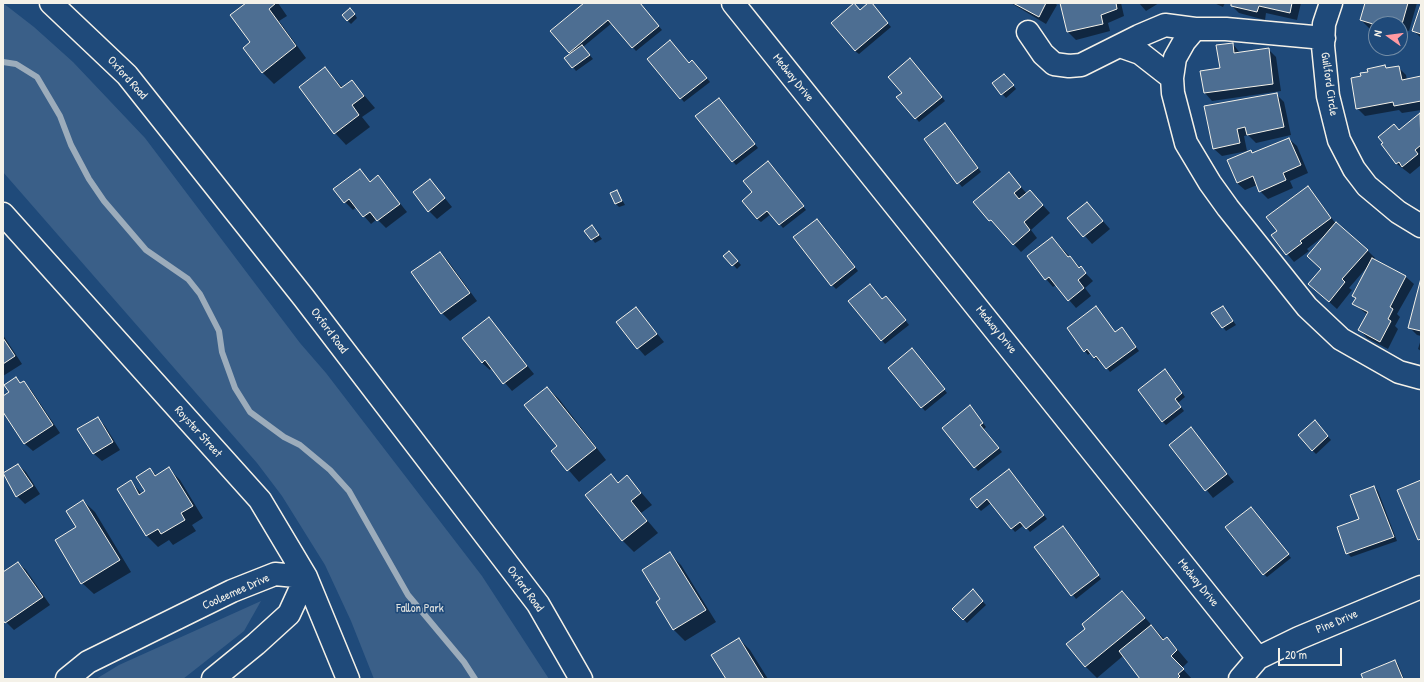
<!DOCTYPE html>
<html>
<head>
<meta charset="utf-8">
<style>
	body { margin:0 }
	#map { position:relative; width:1424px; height:682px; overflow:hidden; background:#1f4a7a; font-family:"Patrick Hand",sans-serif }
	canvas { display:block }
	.frame { position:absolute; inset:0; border:4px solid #f4f1e8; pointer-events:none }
	.north { position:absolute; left:1368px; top:16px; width:40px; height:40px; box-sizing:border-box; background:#1f4a7a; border:1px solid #748da6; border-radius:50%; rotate:284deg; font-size:11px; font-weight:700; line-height:16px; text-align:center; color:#f4f1e8 }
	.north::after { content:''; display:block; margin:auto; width:14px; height:18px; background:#ff9aa2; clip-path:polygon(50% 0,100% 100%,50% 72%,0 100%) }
	.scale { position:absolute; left:1278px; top:648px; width:64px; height:18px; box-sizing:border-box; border:2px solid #f4f1e8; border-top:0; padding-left:5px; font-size:12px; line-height:14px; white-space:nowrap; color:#f4f1e8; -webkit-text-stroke:3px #1f4a7a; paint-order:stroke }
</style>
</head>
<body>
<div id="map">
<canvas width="1424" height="682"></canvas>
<div class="frame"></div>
<div class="north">N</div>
<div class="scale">20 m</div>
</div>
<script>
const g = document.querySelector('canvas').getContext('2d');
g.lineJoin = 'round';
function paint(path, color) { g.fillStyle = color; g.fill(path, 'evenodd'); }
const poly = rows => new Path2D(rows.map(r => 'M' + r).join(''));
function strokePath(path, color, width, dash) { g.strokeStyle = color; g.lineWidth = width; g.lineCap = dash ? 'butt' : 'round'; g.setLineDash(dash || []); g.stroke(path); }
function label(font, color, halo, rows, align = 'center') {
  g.font = font + ' "Patrick Hand",sans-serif'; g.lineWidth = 3.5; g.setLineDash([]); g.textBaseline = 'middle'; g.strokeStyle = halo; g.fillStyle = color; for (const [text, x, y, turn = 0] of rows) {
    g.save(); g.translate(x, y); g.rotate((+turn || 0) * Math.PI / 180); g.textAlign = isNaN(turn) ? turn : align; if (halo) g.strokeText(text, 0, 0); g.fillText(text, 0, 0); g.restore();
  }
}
paint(poly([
	[3,3,34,27,73,62,145,138,300,343,326,373,482,576,549,679,374,679,351,621,325,565,282,496,257,463,3,172],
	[261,601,244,631,183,679,96,679,119,665]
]), '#3a5f88');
paint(poly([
	[248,3,278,3,287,16,279,21,306,58,274,84,263,73,245,48,251,42],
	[586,3,639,3,662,30,636,51,612,23,583,47,593,59,576,71,573,67,571,54,552,31],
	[870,3,891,27,859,54,855,51,860,11],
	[1011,3,1055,3,1057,5,1046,24],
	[1061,3,1121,3,1124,16,1108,23,1110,31,1076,40,1068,32],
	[1139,3,1159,3,1146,11],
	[1214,3,1225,3,1223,7],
	[1232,3,1301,3,1297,20,1266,13,1265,20,1239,13,1232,6],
	[1366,3,1417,3,1409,31,1400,28,1400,24,1376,24,1376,30,1369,28,1361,20],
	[1421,7,1421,38,1413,30],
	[354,13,357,18,351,24,347,20],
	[1233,44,1240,53,1268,49,1276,57,1281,91,1212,101,1205,93,1221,69],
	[649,59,696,65,710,82,684,102],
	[914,63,945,101,919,122,898,97,903,93],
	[1385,66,1387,69,1398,67,1406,75,1407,80,1421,77,1421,110,1402,113,1399,110,1365,116,1357,108,1362,77],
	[325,68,343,88,352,81,375,108,362,117,370,127,346,145,335,133,300,87],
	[1008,79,1016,89,1006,98,993,84],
	[1276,94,1284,102,1291,135,1256,143,1248,135,1244,136,1247,151,1222,156,1214,149],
	[722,103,758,148,736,165,697,117],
	[1420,114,1421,165,1410,174,1397,164,1382,145,1394,125,1400,131],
	[948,128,981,172,962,187,925,140],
	[1289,139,1297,146,1308,173,1290,181,1293,188,1268,199,1260,191,1257,185,1245,190,1237,183,1251,151,1253,154],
	[771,166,806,210,783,228,771,214,761,222,757,219,753,192],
	[359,170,371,182,378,176,407,212,386,228,377,219,371,224,356,207,353,210,345,202],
	[1009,173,1027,194,1030,191,1050,213,1031,230,1037,238,1021,252,975,202],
	[430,180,452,207,437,219,429,211],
	[1308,187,1336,224,1367,250,1375,258,1374,259,1406,277,1414,284,1397,314,1400,317,1395,326,1398,329,1388,349,1367,338,1360,330,1368,315,1354,304,1356,299,1353,296,1368,266,1349,288,1352,290,1337,309,1317,291,1322,269,1325,235,1307,249,1309,251,1294,262,1272,236,1278,231],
	[617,191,625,205,619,207,615,203],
	[1087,203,1110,229,1092,244,1069,218],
	[820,224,858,271,836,289,832,285],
	[592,226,602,239,595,243,586,231],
	[1052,238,1093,281,1085,288,1091,296,1076,308,1056,285,1053,287,1046,279,1028,257],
	[440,253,448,261,477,301,450,321,442,313],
	[725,256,733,256,741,265,737,269],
	[1421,282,1421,336,1417,335,1409,327],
	[882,300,890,301,909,325,885,344,850,301],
	[636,308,664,342,645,356,638,348],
	[1226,311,1236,325,1226,331,1213,314],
	[489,319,534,374,512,391,492,368,490,370,482,363],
	[1068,328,1116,333,1125,332,1139,351,1110,372,1100,359,1098,361,1091,352,1088,355,1085,351],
	[3,335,22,364,3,376],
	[1421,339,1421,351,1418,349],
	[915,353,947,393,925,411,889,368],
	[1169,374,1185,397,1178,403,1184,411,1166,425,1162,421],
	[16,378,22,384,24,382,31,390,60,433,33,451,25,444,3,410,3,397,10,392],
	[547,388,559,399,606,460,579,482,552,451,558,446],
	[973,410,986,427,983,430,1002,452,978,471,975,467],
	[97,418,105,426,120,450,102,461,94,454,79,430],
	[1318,425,1331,440,1316,454,1312,450],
	[1191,429,1234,482,1213,498,1171,445],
	[18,465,26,472,40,494,25,504,17,496,3,474],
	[150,469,157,476,169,469,180,480,203,518,192,525,196,531,173,545,169,540,158,547,147,536,131,482,142,494,146,492],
	[1012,474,1047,519,1030,532,1024,525,1015,532,991,503,981,511,977,507],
	[611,476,619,483,627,476,652,505,641,513,658,533,634,552,623,541,586,495],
	[1374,487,1378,491,1397,541,1351,557,1347,553],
	[83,501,95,512,131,572,94,594,82,583,77,527],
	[1254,512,1291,558,1267,577,1264,574],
	[1066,531,1101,579,1076,599,1036,547],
	[670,554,681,565,716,622,685,641,674,630,657,602,661,599],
	[18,563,26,570,50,605,14,630,3,619,3,573],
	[973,591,986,605,967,623,954,609],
	[1122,592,1165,640,1167,638,1178,650,1188,662,1182,668,1192,679,1141,679,1123,656,1097,678,1085,666,1087,629],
	[739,639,750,650,768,679,727,679],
	[1395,661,1398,664,1404,679,1364,679]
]), '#0007');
strokePath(poly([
	[3,62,16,64,37,77,60,116,71,145,89,179,104,201,146,250,188,279,200,294,219,331,222,352,235,388,250,412,284,437,300,445,330,470,349,491,408,595,464,662,475,679]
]), '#9cacbb', 6);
const building = poly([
	[246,3,276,3,269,9,296,46,262,73,243,48,250,42,230,15,246,3],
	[584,3,640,3,659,26,632,48,608,20,569,53,550,31,584,3],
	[854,3,860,10,868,3,872,3,888,23,855,51,831,23,854,3],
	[1013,3,1046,3,1039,17,1013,3],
	[1060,3,1116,3,1117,9,1101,15,1103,24,1067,32,1060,3],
	[1231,3,1292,3,1290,13,1259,6,1257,12,1231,6,1231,3],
	[1365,3,1408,3,1402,24,1384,19,1382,24,1376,25,1360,20,1365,3],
	[1421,4,1421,34,1412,31,1421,4],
	[350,8,355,14,347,21,342,15,350,8],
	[670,40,689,63,692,60,707,78,680,99,647,59,670,40],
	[1233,43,1234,53,1269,48,1273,84,1204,93,1200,71,1220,68,1216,45,1233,43],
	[582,45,590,55,572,68,564,58,582,45],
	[910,58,942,97,915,119,896,97,902,93,888,77,910,58],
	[1385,65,1386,68,1399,66,1402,80,1421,76,1421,101,1394,106,1393,102,1356,109,1351,78,1361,76,1360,73,1368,72,1367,69,1385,65],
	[325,67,341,88,352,80,364,96,352,105,359,115,334,134,299,87,325,67],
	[1004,74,1014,85,1001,95,992,83,1004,74],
	[1277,93,1284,127,1247,135,1245,127,1237,129,1240,143,1213,149,1204,106,1277,93],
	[719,98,755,144,732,162,695,116,719,98],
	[1420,113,1421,145,1415,150,1418,154,1402,167,1399,162,1396,164,1381,144,1383,143,1378,137,1394,124,1399,130,1420,113],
	[945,123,978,168,957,184,924,139,945,123],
	[1289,138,1301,165,1283,173,1286,180,1259,192,1253,176,1237,183,1227,160,1251,150,1252,153,1289,138],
	[768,161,804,206,779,225,767,211,757,219,742,201,752,192,743,181,768,161],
	[360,169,370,182,378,175,400,204,377,221,370,212,363,217,349,199,344,203,333,189,360,169],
	[1009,172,1021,187,1014,193,1019,199,1030,190,1043,205,1024,222,1030,230,1013,245,991,220,989,221,973,202,1009,172],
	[430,179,445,198,428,212,413,192,430,179],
	[1308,186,1331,218,1300,241,1302,243,1286,255,1271,235,1277,231,1266,217,1308,186],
	[617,190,622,201,615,204,610,193,617,190],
	[1087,202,1103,221,1083,237,1067,218,1087,202],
	[817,219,855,267,831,286,793,237,817,219],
	[1336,222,1368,250,1342,279,1345,282,1329,302,1308,284,1321,269,1307,256,1336,222],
	[592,225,599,235,591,240,584,231,592,225],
	[1052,237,1068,257,1070,256,1079,268,1081,266,1086,273,1078,280,1084,288,1068,301,1049,277,1045,280,1027,256,1052,237],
	[729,251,738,261,732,266,723,256,729,251],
	[440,252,470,293,441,314,411,272,440,252],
	[1372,258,1406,276,1390,307,1393,309,1388,319,1391,321,1380,342,1358,330,1368,312,1352,304,1356,298,1352,296,1372,258],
	[1421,278,1421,331,1408,328,1421,278],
	[870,284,882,299,886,296,906,320,881,341,848,301,870,284],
	[1096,306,1115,332,1122,327,1136,347,1106,369,1096,356,1094,358,1087,349,1084,352,1067,328,1096,306],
	[1223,306,1233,321,1222,328,1211,313,1223,306],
	[636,307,657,334,637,349,616,322,636,307],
	[489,317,527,366,503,384,485,360,482,363,462,338,489,317],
	[3,338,15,356,3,364,3,338],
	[912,348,945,389,921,408,888,368,912,348],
	[1165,369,1182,393,1175,399,1181,407,1162,422,1138,390,1165,369],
	[16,377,20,383,24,381,53,425,24,444,3,412,3,396,9,392,4,385,16,377],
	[547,387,596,448,567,471,551,451,557,446,524,405,547,387],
	[970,405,983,423,980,425,999,448,974,468,942,428,970,405],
	[98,417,113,442,93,454,77,429,98,417],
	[1315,420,1328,436,1312,451,1298,435,1315,420],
	[1191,427,1227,474,1205,491,1169,445,1191,427],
	[18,464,33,486,16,497,3,473,18,464],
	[169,467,193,506,181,513,185,520,161,534,158,529,146,536,117,489,131,480,139,495,145,491,136,477,150,468,155,476,169,467],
	[1009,469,1044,515,1026,529,1020,522,1011,529,987,499,977,508,970,499,1009,469],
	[611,474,618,483,627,475,641,493,631,501,647,521,622,541,585,495,611,474],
	[1421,480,1421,539,1418,540,1397,490,1421,480],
	[1374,486,1394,537,1346,554,1337,527,1359,519,1350,495,1374,486],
	[83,500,120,560,81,584,55,540,76,527,66,511,83,500],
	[1251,507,1289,554,1263,575,1225,527,1251,507],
	[1063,526,1099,575,1071,596,1034,547,1063,526],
	[670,552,706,610,673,630,656,602,660,599,642,570,670,552],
	[18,562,43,597,5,623,3,620,3,572,18,562],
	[973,589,983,601,963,620,952,609,973,589],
	[1122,591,1145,618,1085,667,1066,644,1085,629,1082,624,1122,591],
	[1151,625,1163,640,1167,637,1177,650,1171,656,1184,669,1178,674,1180,676,1177,679,1140,679,1119,651,1151,625],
	[739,638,764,679,726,679,711,655,739,638],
	[1395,660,1403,679,1363,679,1361,674,1395,660]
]);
paint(building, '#4d6e92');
strokePath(building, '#f4f1e8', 1);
const minor = poly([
	[51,3,127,75,304,298,538,604,581,679],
	[733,3,1258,658],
	[1331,3,1324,24,1323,46,1328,96,1339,140,1354,169,1367,186,1398,212,1421,226],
	[1028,32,1043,54,1054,64,1069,66,1081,65,1139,36,1165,25,1195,29],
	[1324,38,1226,29,1195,29,1184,42,1175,58,1172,78,1173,93,1186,143,1210,183,1228,208,1307,307,1341,339,1399,372,1421,378],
	[1120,46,1140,53,1172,78],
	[3,214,260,500,306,577,348,679],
	[67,679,88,662,232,591,275,574,306,577,289,614,256,644,213,679],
	[1240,679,1258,658,1299,638,1421,587]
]);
strokePath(minor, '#f4f1e8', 25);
strokePath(minor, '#1f4a7a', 22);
label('12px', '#f4f1e8', '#1f4a7a', [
	["Oxford Road",127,78,48],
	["Medway Drive",793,78,51],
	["Guilford Circle",1329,84,82],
	["Medway Drive",996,330,51],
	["Oxford Road",329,331,53],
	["Royster Street",198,432,48],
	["Medway Drive",1198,583,51],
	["Oxford Road",525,589,54],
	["Cooleemee Drive",236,592,-24],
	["Pine Drive",1337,622,-23]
]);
label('12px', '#e1e2de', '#1f4a7a', [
	["Fallon Park",420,609]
]);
</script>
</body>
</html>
